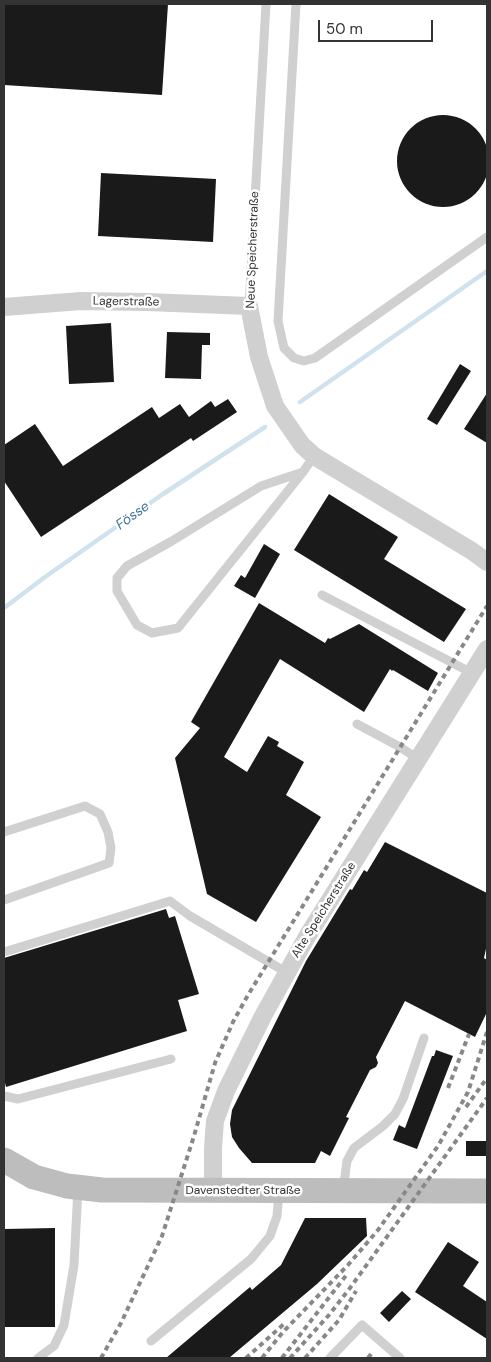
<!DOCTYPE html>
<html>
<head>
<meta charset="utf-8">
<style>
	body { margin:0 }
	#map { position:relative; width:491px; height:1362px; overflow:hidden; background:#fff; font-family:"DM Sans",sans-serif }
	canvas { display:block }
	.frame { position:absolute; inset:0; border:5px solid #333; pointer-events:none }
	.scale { position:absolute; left:318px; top:20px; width:115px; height:22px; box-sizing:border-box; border:2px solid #333; border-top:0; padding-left:6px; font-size:15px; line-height:18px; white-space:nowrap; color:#333; -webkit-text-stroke:4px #fff; paint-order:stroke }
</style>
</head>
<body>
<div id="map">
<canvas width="491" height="1362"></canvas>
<div class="frame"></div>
<div class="scale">50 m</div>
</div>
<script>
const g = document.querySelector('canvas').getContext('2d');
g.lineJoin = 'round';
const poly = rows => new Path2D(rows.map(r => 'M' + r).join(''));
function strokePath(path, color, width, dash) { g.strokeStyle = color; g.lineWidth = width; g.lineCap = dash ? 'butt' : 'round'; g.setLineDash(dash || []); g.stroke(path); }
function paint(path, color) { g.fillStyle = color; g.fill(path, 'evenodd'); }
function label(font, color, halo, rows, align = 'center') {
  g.font = font + ' "DM Sans",sans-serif'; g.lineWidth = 5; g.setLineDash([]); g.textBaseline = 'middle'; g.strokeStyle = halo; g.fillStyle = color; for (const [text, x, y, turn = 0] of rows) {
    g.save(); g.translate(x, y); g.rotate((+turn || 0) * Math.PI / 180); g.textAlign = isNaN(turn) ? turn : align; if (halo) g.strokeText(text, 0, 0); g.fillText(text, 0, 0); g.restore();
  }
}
strokePath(poly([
	[300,402,487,271],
	[4,608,45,577,163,494,265,427]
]), '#cfe2ee', 4.5);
paint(poly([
	[4,4,168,4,162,95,4,85],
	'397 161a46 46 0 1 1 92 0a46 46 0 1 1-92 0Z',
	[101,173,216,179,213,242,98,236],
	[111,323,114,382,69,384,66,326],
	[167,332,210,333,210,345,202,345,201,379,165,378],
	[460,364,471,371,437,425,427,419],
	[487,393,487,443,464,429],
	[228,399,237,412,193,441,191,438,41,537,4,481,4,445,35,424,63,466,152,407,159,418,180,404,189,417,211,401,215,407],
	[329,494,398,537,384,559,466,609,444,642,294,550],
	[264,544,280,554,255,598,234,586,241,575,245,578],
	[259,603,325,643,328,638,330,639,359,624,438,673,428,691,393,670,392,671,390,669,364,712,280,659,224,757,247,772,268,736,279,742,277,746,304,762,286,795,321,817,256,922,207,894,175,758,200,728,191,722],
	[385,842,487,893,487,944,484,958,487,960,487,1012,475,1037,405,1001,376,1057,378,1063,376,1067,370,1070,346,1117,349,1118,330,1156,321,1151,315,1163,252,1163,239,1148,232,1137,230,1124,232,1110,306,961,350,889,352,890,364,870,367,872],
	[166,909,169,918,175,916,199,994,178,1000,187,1031,6,1087,4,1079,4,958],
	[436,1050,453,1056,417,1149,393,1140,399,1125,405,1128,432,1056,434,1056],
	[466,1141,487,1141,487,1156,466,1156],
	[305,1218,366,1218,367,1236,317,1284,229,1358,166,1358,250,1287,252,1290,281,1265],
	[55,1228,55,1327,4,1327,4,1229],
	[448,1242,479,1262,463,1286,487,1302,487,1339,415,1292],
	[402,1291,411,1299,389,1322,380,1313]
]), '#1a1a1a');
strokePath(poly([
	[296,4,278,321,284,348,294,358,304,361,315,358,487,237],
	[249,306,266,4],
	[303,472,261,486,172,541,127,566,117,578,117,591,137,625,152,633,178,628,303,472,314,456],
	[322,595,472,673],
	[357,724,400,747,418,759],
	[4,832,85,806,100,814,108,832,111,848,109,863,4,900],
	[4,952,170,901,190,916,286,972],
	[4,1096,18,1099,171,1059],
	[343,1190,347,1161,354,1148,383,1126,395,1114,403,1099,424,1038],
	[151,1341,251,1259,270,1236,277,1216,279,1192],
	[38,1358,54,1346,64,1325,74,1265,78,1188],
	[330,1358,362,1325,400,1358]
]), '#d0d0d0', 9);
strokePath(poly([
	[4,307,81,301,147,302,249,306,259,357,275,406,302,445,314,456,472,551,487,562],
	[213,1191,213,1148,215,1121,226,1091,263,1016,308,935,487,649]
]), '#d0d0d0', 18);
strokePath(poly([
	[4,1160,34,1177,67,1186,102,1190,487,1191]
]), '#bdbdbd', 25);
strokePath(poly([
	[448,1088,469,1034],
	[466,1107,487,1078],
	[101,1358,121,1323,162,1236,194,1136,215,1063,233,1022,248,995,487,606],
	[246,1358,285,1323],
	[262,1358,283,1332,348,1265,378,1230,438,1146,468,1092,487,1032],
	[282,1358,348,1273],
	[290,1358,329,1315,350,1288,487,1098],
	[305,1358,339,1320,356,1291],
	[368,1358,372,1353]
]), '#888', 4, [5, 4]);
label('12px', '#333', '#fff', [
	["Neue Speicherstraße",253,250,-88],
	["Lagerstraße",126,302,1],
	["Alte Speicherstraße",324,910,-58],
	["Davenstedter Straße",243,1191]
]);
label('italic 14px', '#3f7597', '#fff', [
	["Fösse",133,516,-36]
]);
</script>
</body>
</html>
